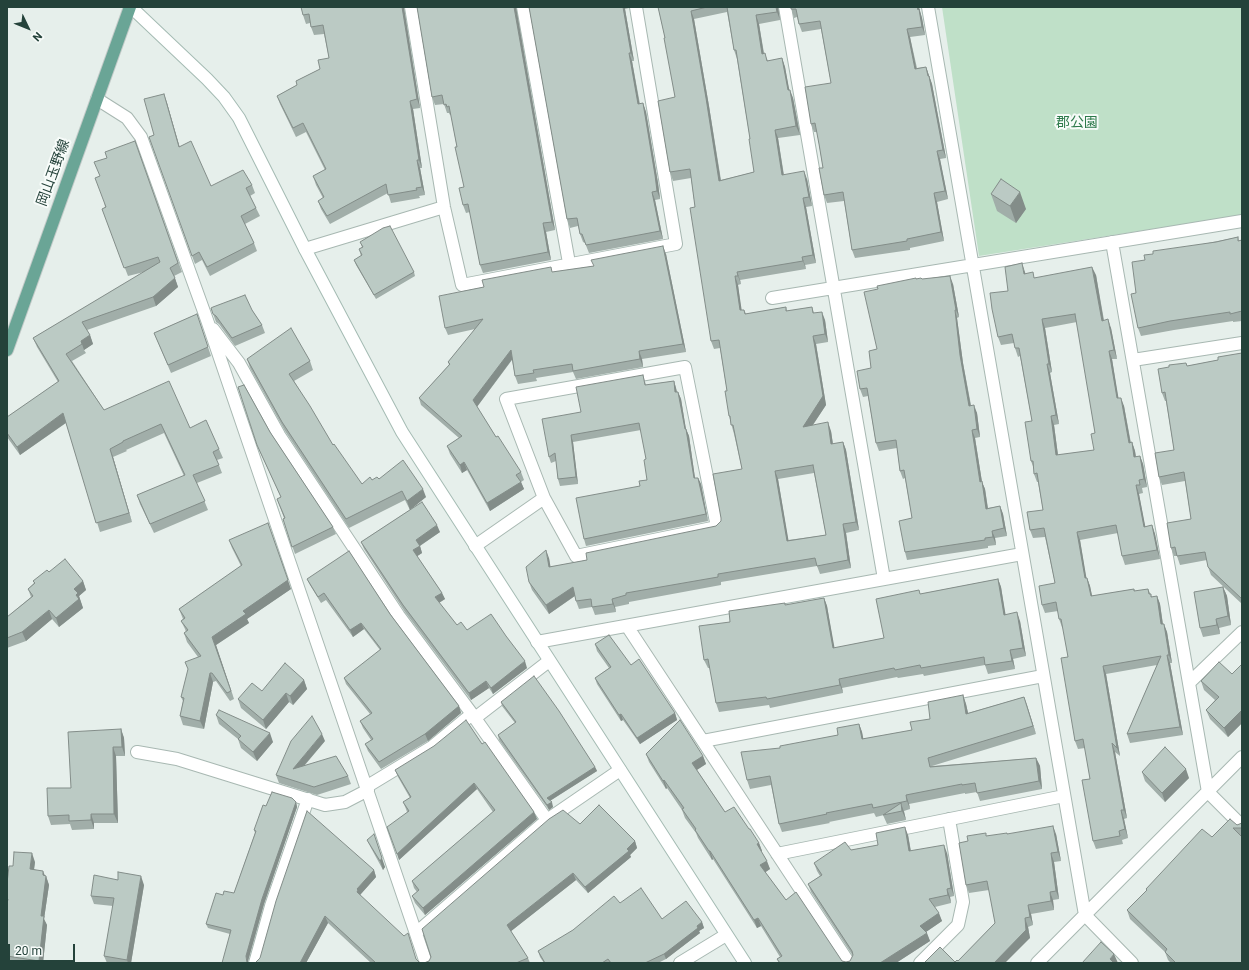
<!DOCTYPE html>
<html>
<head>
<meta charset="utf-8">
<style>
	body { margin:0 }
	#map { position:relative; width:1249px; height:970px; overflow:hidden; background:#e6efeb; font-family:Roboto,sans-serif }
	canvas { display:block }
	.frame { position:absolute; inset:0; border:8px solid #24423a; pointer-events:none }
	.north { position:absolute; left:8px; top:8px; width:40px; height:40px; -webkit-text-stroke:3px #f7fbf9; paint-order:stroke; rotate:133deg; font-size:11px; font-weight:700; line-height:16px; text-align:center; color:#24423a }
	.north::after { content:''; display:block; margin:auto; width:14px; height:18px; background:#24423a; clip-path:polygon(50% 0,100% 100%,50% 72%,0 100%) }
	.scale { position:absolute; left:8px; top:944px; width:67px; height:18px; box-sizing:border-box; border:2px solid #24423a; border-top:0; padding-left:5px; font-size:12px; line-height:14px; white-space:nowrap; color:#24423a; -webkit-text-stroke:3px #f7fbf9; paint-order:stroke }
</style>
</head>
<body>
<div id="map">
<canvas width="1249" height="970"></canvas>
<div class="frame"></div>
<div class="north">N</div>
<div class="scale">20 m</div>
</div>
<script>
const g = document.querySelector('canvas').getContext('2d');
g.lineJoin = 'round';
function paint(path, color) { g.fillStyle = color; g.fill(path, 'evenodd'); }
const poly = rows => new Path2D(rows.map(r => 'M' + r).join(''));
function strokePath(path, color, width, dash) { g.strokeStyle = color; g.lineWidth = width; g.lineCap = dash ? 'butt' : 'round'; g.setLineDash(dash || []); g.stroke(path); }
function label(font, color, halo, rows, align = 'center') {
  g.font = font + ' Roboto,"Noto Sans JP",sans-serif'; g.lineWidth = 4; g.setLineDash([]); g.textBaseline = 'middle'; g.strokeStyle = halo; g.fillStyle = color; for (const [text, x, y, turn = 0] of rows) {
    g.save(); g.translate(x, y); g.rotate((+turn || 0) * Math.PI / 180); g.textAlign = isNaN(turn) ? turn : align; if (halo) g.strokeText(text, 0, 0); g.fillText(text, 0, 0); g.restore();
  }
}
paint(poly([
	[942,7,1242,7,1242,215,979,256]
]), '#bfe0c8');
const street = poly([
	[411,7,444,207,462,285,676,244,636,7],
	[523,7,569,263],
	[785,7,884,579],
	[928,7,1085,915,1132,963],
	[97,99,127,118,141,137,207,320,426,963],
	[1112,242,1208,792,1242,826],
	[305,249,444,207],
	[772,298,1242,221],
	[213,329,239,363,279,435,399,616,472,714,547,820],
	[1133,360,1242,343],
	[685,367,717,527,576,556,544,498,506,399,685,367],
	[475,546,544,498],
	[627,626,849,963],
	[537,642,1022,554],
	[1189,683,1242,632],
	[475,718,549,661],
	[703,741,1043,676],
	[137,752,177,759,325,805,345,802,368,790],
	[366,787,432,747,472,714],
	[777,854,1064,796],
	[416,933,547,820,620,770],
	[255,963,271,906,308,799],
	[680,963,726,935],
	[920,963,958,925,963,902,949,819],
	[1037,963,1242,757]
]);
const secondary = poly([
	[131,7,207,79,224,97,239,118,305,249,402,432,745,963]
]);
const primary = poly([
	[7,350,130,7]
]);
strokePath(street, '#a8b8b2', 14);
strokePath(secondary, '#a4bbb3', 14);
strokePath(primary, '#c2cac8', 14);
strokePath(street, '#fff', 12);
strokePath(secondary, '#fff', 12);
strokePath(primary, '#6aa596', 12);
paint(poly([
	[301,7,404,7,404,8,420,108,413,109,422,168,420,168,425,195,419,196,420,198,391,203,388,193,330,224,321,209,318,201,323,198,316,185,313,176,325,170,306,132,296,137,280,104,277,96,297,85,296,81,320,69,329,58,324,34,314,35,311,27,310,23,306,24,303,15],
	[417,7,516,7,555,230,546,232,551,260,483,273,480,265,470,212,466,213,463,205,464,187,451,115,450,115,449,113,447,113,444,104,435,105,432,97],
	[529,7,629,7,629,8,625,9,634,61,632,61,640,104,643,103,646,112,658,183,660,199,655,200,663,239,589,253,585,243,583,242,580,234,578,226,570,228,567,219],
	[658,7,778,7,780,20,759,24,764,53,768,61,782,58,785,67,789,90,793,98,800,135,778,138,784,175,807,179,812,206,806,207,816,263,805,265,806,269,740,280,741,284,738,285,741,310,744,310,746,314,786,307,787,311,812,307,814,313,825,320,828,342,816,344,826,405,813,425,831,431,833,444,843,442,846,450,859,530,846,533,851,568,820,574,817,566,721,582,721,585,629,602,629,604,615,607,616,612,595,615,592,607,579,609,576,601,575,596,549,614,532,590,529,582,549,558,550,567,587,560,716,526,721,521,742,469,734,434,729,416,727,391,720,348,714,349,711,341,695,207,691,178,673,181,670,172,675,97,665,38],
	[727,12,734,50,737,59,750,139,754,172,721,180,709,106,694,19],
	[814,473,826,535,788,540,778,479],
	[791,7,919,9,922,18,925,35,910,37,917,68,926,67,932,84,946,158,940,159,948,199,937,202,944,241,910,248,910,250,855,258,852,250,844,201,827,203,824,195,823,168,817,132,814,132,811,124,831,83,821,29,802,32,799,24,797,17,794,18],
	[164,94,167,103,179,146,211,186,252,185,255,193,250,196,260,216,245,224,254,243,257,251,210,276,202,260,195,264,149,137,154,135],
	[135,141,182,272,174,276,178,287,156,306,87,330,90,335,93,344,84,350,86,353,72,361,104,410,190,428,219,449,223,458,217,460,222,473,197,483,208,510,154,533,140,504,137,495,184,476,164,433,126,450,127,451,113,457,132,522,100,532,66,423,20,455,7,437,7,417,58,382,37,347,33,338,144,272,128,276,102,209,105,207,100,176,107,158],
	[991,194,1026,209,1016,223,997,211],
	[1238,237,1239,241,1242,240,1242,321,1233,322,1233,321,1174,330,1141,336,1138,328,1136,293,1145,260,1153,254],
	[360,242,414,272,415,276,376,299,356,265,354,260,361,256,359,249,362,247],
	[666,254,686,352,642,359,643,367,576,379,573,372,536,378,537,381,518,384,515,376,512,360,477,407,496,437,521,472,524,480,521,482,524,489,490,511,467,470,462,473,450,454,447,446,459,438,421,405,419,398,449,365,448,362,475,329,448,335,445,328,484,287,553,272,594,266],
	[1025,272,1025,274,1035,278,1096,275,1104,320,1111,328,1117,359,1112,359,1118,398,1124,406,1131,443,1132,442,1135,451,1136,457,1140,456,1143,464,1147,487,1142,488,1143,493,1139,494,1145,527,1152,525,1155,534,1160,559,1125,565,1122,556,1118,533,1080,540,1086,578,1087,578,1090,586,1092,596,1134,589,1135,591,1148,589,1152,597,1157,596,1160,604,1163,624,1167,632,1172,663,1170,663,1183,735,1130,743,1127,734,1157,665,1106,674,1120,756,1115,752,1127,818,1124,819,1128,838,1122,840,1123,844,1096,849,1093,841,1090,779,1085,748,1078,749,1075,741,1068,657,1063,627,1062,627,1059,619,1058,611,1045,613,1042,605,1055,583,1045,537,1033,538,1030,530,1043,510,1038,482,1037,482,1034,474,1034,469,1031,461,1032,421,1020,356,1018,357,1015,348,1014,343,1001,345,998,337,1008,291],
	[1077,322,1095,433,1094,450,1058,455,1054,425,1059,424,1050,373,1052,372,1045,328],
	[916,279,922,279,953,284,959,317,957,318,963,363,971,405,977,413,980,437,975,438,982,482,985,489,988,508,1000,506,1003,514,1007,536,995,538,996,545,988,546,988,548,907,560,905,552,912,518,905,478,903,479,900,471,897,448,879,451,876,443,868,396,863,397,860,389,871,368,877,349,878,289],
	[211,308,252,310,262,325,265,333,235,346,219,324,216,322],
	[197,314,211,356,171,373,154,333],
	[1242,353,1242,604,1211,575,1208,567,1207,560,1180,565,1177,556,1174,556,1171,548,1191,519,1185,481,1162,485,1159,477,1174,450,1166,401,1165,401,1162,393,1187,366,1218,360],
	[247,359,310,361,313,370,294,381,333,445,362,484,372,480,379,479,426,497,411,509,440,532,420,546,422,553,417,556,442,593,445,599,439,603,457,625,467,630,527,668,493,694,489,688,471,700,405,612,364,549,361,542,410,510,405,500,349,528,285,431,250,368],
	[643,375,646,385,674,381,676,388,677,392,678,392,681,399,686,429,689,436,695,478,698,478,701,484,708,521,586,546,584,539,647,480,646,459,641,430,573,442,578,484,560,486,558,479,556,461,551,463,549,457,581,412],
	[270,432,333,527,336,534,295,554,283,519,284,518,277,499,281,497,260,452,257,445],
	[229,540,291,589,247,619,249,623,216,645,234,699,230,701,216,681,213,682,204,729,183,725,180,716,183,701,181,697,198,657,187,642,184,633,186,632,185,629,181,621,183,619,179,609,241,566,232,548],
	[49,572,83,581,86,590,79,596,83,608,59,627,52,619,26,641,7,648,7,617,31,597,28,589,34,583,33,581],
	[307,579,390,614,459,706,461,713,428,741,381,769,368,751,365,744,371,740,363,728,360,721,370,714,346,684,344,678,380,650,364,629,353,637,326,600,321,603,310,585],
	[998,579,1001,587,1005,614,1020,621,1026,656,1013,659,1015,669,988,674,985,665,924,676,923,674,898,678,897,677,842,688,843,693,770,708,769,705,719,712,716,703,710,668,708,668,704,660,730,622,786,605,824,598,827,606,834,648,884,638,920,594],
	[1223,587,1227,596,1231,625,1219,628,1220,634,1203,637,1200,628],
	[595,644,631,665,675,713,677,720,640,744,623,720,621,721,597,684,595,678,609,668,597,651],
	[1242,664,1242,723,1228,737,1210,719,1206,710,1215,700,1204,690,1201,681,1232,674],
	[304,680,307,689,293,705,289,702,266,729,241,708,238,699],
	[963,695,966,704,968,713,1024,697,1036,734,932,766,1036,758,1040,766,1042,789,980,801,977,792,965,794,965,793,909,804,910,809,904,811,906,820,887,824,883,815,884,815,876,817,874,813,829,822,830,823,782,832,779,824,771,785,750,789,747,780,780,748,838,735,859,724,862,732,863,739,912,730,930,719],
	[501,702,595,767,597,771,550,801,553,807,549,810,499,740,498,735,515,723,502,706],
	[216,715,273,742,257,761,241,748,238,739,219,724],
	[121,729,124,738,125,756,116,756,118,823,94,823,94,829,72,830,70,824,51,825,48,816],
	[325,741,305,765,348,776,351,784,317,795,279,783,276,775],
	[482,744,534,812,537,819,425,915,415,903,412,896,417,892,414,888,412,881,493,812,477,789,399,860,407,812,406,809,403,802,410,798,398,777,395,770],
	[646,754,703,756,706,764,697,770,725,812,749,829,759,843,762,851,761,851,770,869,765,872,786,900,842,961,846,962,850,961,853,956,811,892,808,884,820,876,817,871,814,863,851,850,878,845,908,835,911,851,947,853,954,896,950,897,951,903,935,907,942,921,926,932,930,941,896,963,779,963,777,959,780,957,761,926,757,928,713,859,712,860,698,838,696,833,685,818,682,810,667,788,666,789,649,762],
	[1142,772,1189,778,1165,802,1145,781],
	[296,802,297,807,264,904,248,961,230,934,208,928,206,924,223,895,234,893,255,833,254,830,266,806],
	[1242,823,1242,836,1241,836,1242,963,1171,963,1168,960,1165,952,1130,919,1127,910,1147,890,1146,889,1212,837,1237,825],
	[580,824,635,841,637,848,630,855,631,857,588,893,576,880,511,931,528,958,530,963,424,963,429,961],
	[1007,834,1056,834,1061,861,1054,862,1059,899,1053,900,1054,910,1031,914,1033,925,1028,927,1030,938,955,962,958,961,995,923,989,890,969,893,966,885,968,841,987,836],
	[367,840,385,867,383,870,371,848],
	[35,862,34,869,46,876,49,885,44,919,47,925,43,963,7,963,7,883,13,866],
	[374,870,376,877,360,895,419,962,421,963,371,963,328,923,306,963,255,963],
	[118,880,144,885,131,963,107,963,104,956,113,906,94,904,91,896],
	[620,903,662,919,702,922,704,928,699,931,700,933,666,959,658,963,544,963,540,957,538,951]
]), '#a1aea9');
paint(poly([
	[402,7,404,7,404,8,420,108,417,99],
	[514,7,516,7,555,230,552,222],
	[623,7,625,7,625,9,634,61,631,53],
	[776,7,778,7,780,20,777,12],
	[917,7,919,7,922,18,925,35,922,27],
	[691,11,694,19,709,106,722,189,719,181],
	[756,15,759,24,765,62,762,54],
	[907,29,910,37,918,77,915,69],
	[629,53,632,61,641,113,638,104],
	[782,58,785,67,791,99,788,90],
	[926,67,932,84,946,158,943,150],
	[790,90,793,98,800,135,796,126],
	[164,94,167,103,182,155,179,147],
	[410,101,413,109,422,168,419,160],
	[643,103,646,112,658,183,660,199,657,191],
	[775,130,778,138,785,184,782,175],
	[937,151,940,159,948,199,945,191],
	[417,160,420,168,425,195,422,187],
	[804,171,807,179,812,206,809,197],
	[652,192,655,200,663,239,660,231],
	[1020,192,1026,209,1016,223,1010,206],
	[934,193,937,202,944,241,941,232],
	[803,198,806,207,816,263,813,255],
	[543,223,546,232,551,260,548,252],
	[663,246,666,254,686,352,683,344],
	[802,257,805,265,806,269,803,261],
	[1022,263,1025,272,1027,283,1024,274],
	[1092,267,1096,275,1105,329,1102,321],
	[737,272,740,280,741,284,738,276],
	[735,276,738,285,743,319,740,310],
	[950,276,953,284,959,317,956,310],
	[175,278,178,287,156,306,153,297],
	[955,310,957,318,963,363,972,413,969,406,960,355],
	[822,312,825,320,828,342,825,334],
	[1042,319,1045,328,1052,372,1049,364],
	[1108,319,1111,328,1117,359,1114,350],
	[90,335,93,344,84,350,81,341],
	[813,336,816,344,826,405,806,435,803,427],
	[511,350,513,358,476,408,473,400],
	[639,351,642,359,643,367,640,359],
	[1109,351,1112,359,1120,407,1117,398],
	[1047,364,1050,373,1059,424,1056,415],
	[674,381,676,388,678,399,675,392],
	[678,392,681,399,687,436,685,429],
	[1121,398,1124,406,1132,451,1129,443],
	[974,405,977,413,980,437,977,429],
	[63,413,67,422,20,455,17,447],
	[1051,416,1054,425,1059,463,1056,455],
	[828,422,831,431,834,452,831,444],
	[686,429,689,436,696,485,694,478],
	[972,430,975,438,982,482,985,489,989,517,986,509,980,482],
	[571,435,573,442,578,484,576,477],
	[843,442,846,450,859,530,856,522],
	[1132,442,1135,451,1137,465,1134,457],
	[110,449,113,457,132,522,129,513],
	[1140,456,1143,464,1147,487,1144,479],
	[464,462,467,470,462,473,460,465],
	[775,471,778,479,790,549,787,541],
	[698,478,701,484,708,521,706,514],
	[521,482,524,489,490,511,487,503],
	[1136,485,1139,494,1147,535,1144,527],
	[423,489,426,497,410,510,407,501],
	[1000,506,1003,514,1007,536,1004,528],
	[268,523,291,589,247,619,249,623,216,645,234,699,212,637,243,611],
	[843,524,846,533,851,568,848,560],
	[437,525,440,532,418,547,416,540],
	[1152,525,1155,534,1160,559,1157,550],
	[992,531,995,538,996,545,993,537],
	[1077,532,1080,540,1088,587,1085,578],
	[420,546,422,553,416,557,413,550],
	[546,550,549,558,552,575,549,567],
	[1087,578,1090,586,1094,605,1091,596],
	[998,579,1001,587,1007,623,1004,615],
	[83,581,86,590,79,596,83,608,59,627,56,618,74,589],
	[573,587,576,595,549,614,546,605],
	[1223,587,1227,596,1231,625,1228,616],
	[442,593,445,599,437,604,435,597],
	[1157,596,1160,604,1164,633,1161,624],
	[824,598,827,606,836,656,833,648],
	[612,599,615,607,616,612,613,604],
	[49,610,52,619,26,641,22,632],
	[1017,612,1020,621,1026,656,1023,648],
	[1216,619,1219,628,1220,634,1217,625],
	[361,623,364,629,353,637,350,630],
	[1164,624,1167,632,1172,663,1169,655],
	[1010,650,1013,659,1015,669,1012,661],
	[1167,655,1170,663,1183,735,1180,727],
	[525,661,527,668,493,694,491,688],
	[1103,666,1106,674,1120,756,1117,748],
	[210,673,213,682,204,729,200,721],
	[839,679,842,688,843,693,840,685],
	[304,680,307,689,293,705,290,696],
	[486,681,489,688,471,700,469,693],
	[286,693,289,702,266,729,263,720],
	[963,695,966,704,970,722,966,714],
	[1024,697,1027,705,1036,734,1033,726],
	[459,706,461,713,428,741,425,734],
	[1242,710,1242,723,1228,737,1224,728],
	[675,713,677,720,640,744,637,738],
	[621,714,623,720,621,721,619,715],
	[859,724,862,732,865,747,862,739],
	[121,729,124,738,125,756,122,747],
	[270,733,273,742,257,761,253,752],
	[322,734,325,741,295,776,293,769],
	[1112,743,1115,752,1127,818,1124,810],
	[113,747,116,756,118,823,114,814],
	[703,756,706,764,695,771,692,763],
	[1036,758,1040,766,1042,789,1039,781],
	[595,767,597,771,548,802,547,798],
	[1186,769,1189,778,1165,802,1162,793],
	[664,780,667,788,666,789,663,781],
	[474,783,477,789,399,860,397,854],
	[906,795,909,804,910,809,907,801],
	[296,802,297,807,264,904,248,961,248,963,247,963,246,956,262,899],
	[552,802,553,807,549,810,547,805],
	[901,803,904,812,906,820,902,811],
	[1121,810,1124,819,1128,838,1125,829],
	[534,812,537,819,425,915,423,908],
	[91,814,94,823,94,829,91,820],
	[1053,826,1056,834,1061,861,1058,852],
	[905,827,908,835,912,859,909,851],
	[374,834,385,867,383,870,380,861],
	[635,841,637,848,630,855,631,857,588,893,585,887,627,849],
	[759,843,762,851,760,852,757,844],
	[944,845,947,853,954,896,951,888],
	[709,851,710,851,713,859,712,860],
	[32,853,35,862,33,877,30,869],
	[1051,853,1054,862,1059,899,1056,891],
	[767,861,770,869,763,874,760,865],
	[374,870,376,877,360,895,357,892,357,889],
	[43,871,46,878,46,876,49,885,44,919,47,925,43,963,40,963,39,961],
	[573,873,576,880,510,932,507,925],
	[141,876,144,885,131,963,128,963,127,960],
	[947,889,950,897,951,903,948,895],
	[1050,892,1053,900,1054,910,1051,901],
	[1028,905,1031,914,1033,925,1030,917],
	[939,913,942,921,923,934,920,926],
	[325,916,328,923,306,963,300,963],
	[758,918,761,926,757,928,754,920],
	[1025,918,1028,927,1030,938,1005,963,994,963],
	[702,922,704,928,699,931,700,933,666,959,664,954],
	[927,933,930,941,896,963,880,963],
	[1114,954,1118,963,1111,963,1110,959]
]), '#838d89');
const building = poly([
	[301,7,402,7,417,99,410,101,419,160,417,160,422,187,416,188,417,190,388,195,386,184,327,216,318,201,324,197,313,176,326,169,303,123,293,128,277,96,297,85,296,81,320,69,318,60,329,58,323,25,311,27,309,14,303,15,301,7],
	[417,7,514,7,552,222,543,223,548,252,480,265,468,204,463,205,459,188,464,187,455,147,457,147,449,106,447,107,446,104,444,105,442,95,432,97,417,7],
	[529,7,623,7,631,53,629,53,638,104,643,103,655,175,657,191,652,192,660,231,586,245,582,234,580,234,577,218,567,219,529,7],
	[658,7,707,7,691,11,706,98,719,181,754,172,749,139,750,139,736,50,734,50,727,7,776,7,777,12,756,15,762,54,765,53,767,61,782,58,788,90,790,90,796,126,775,130,782,175,804,171,809,197,803,198,813,255,802,257,803,261,737,272,738,276,735,276,740,310,744,310,745,314,786,307,786,311,812,307,813,313,822,312,825,334,813,336,823,396,803,427,828,422,831,444,843,442,856,522,843,524,848,560,817,566,815,558,718,574,718,577,626,593,626,595,612,599,613,604,592,607,591,599,576,601,573,587,546,605,529,582,526,567,546,550,549,567,587,560,586,553,716,526,721,521,721,518,713,474,742,469,733,425,731,425,730,416,729,416,725,391,727,391,719,340,711,341,690,208,695,207,690,169,670,172,658,101,675,97,664,38,665,38,658,7],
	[813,465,826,535,787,541,775,471,813,465],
	[791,7,917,7,918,10,919,9,922,27,907,29,915,69,926,67,928,76,929,76,943,150,937,151,945,191,934,193,941,232,907,239,907,241,852,250,843,192,824,195,819,168,823,168,819,144,815,123,811,124,805,87,831,83,820,21,799,24,796,9,791,9,791,7],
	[164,94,179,147,191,141,211,186,243,170,252,185,246,188,256,208,241,216,254,243,207,267,199,252,192,256,149,137,154,135,144,99,164,94],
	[135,141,178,263,170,268,175,278,153,297,82,322,90,335,81,341,82,344,66,354,104,410,169,381,190,428,206,420,219,449,213,452,219,465,193,475,205,501,150,524,137,495,185,475,161,424,123,441,123,442,110,449,129,513,96,523,63,413,17,447,7,433,7,417,59,381,33,338,160,262,158,257,124,268,102,209,106,207,95,178,100,176,94,162,107,158,105,152,135,141],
	[1001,179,1020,192,1010,206,991,194,1001,179],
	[390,226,414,272,374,295,354,260,362,255,359,249,363,247,360,242,383,228,390,226],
	[1238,237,1238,241,1242,240,1242,311,1230,314,1230,312,1170,321,1138,328,1131,294,1136,293,1132,262,1145,260,1144,255,1153,254,1153,251,1216,242,1238,237],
	[663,246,683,344,639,351,640,359,573,371,572,364,533,370,534,373,515,376,511,350,473,400,496,437,498,436,521,472,516,475,521,482,487,503,464,462,460,465,447,446,462,436,419,398,450,364,448,362,483,319,445,328,439,296,484,287,482,280,551,267,552,272,594,266,591,260,663,246],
	[1022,263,1024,274,1033,272,1034,278,1092,267,1102,321,1108,319,1114,350,1109,351,1117,398,1121,398,1129,443,1132,442,1134,457,1140,456,1144,479,1139,480,1140,485,1136,485,1144,527,1152,525,1157,550,1122,556,1116,525,1077,532,1085,578,1087,578,1091,596,1134,589,1134,591,1148,589,1149,594,1151,594,1151,597,1157,596,1161,624,1164,624,1169,655,1167,655,1180,727,1127,734,1161,656,1103,666,1117,748,1112,743,1124,810,1121,810,1125,829,1119,831,1120,836,1093,841,1082,780,1090,779,1083,739,1075,741,1061,658,1068,657,1061,619,1059,619,1056,602,1042,605,1039,586,1055,583,1044,528,1030,530,1027,512,1043,510,1037,473,1034,474,1033,461,1031,461,1025,422,1032,421,1019,348,1015,348,1012,334,998,337,992,309,990,293,1008,291,1005,267,1022,263],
	[1075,314,1095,433,1091,434,1094,450,1056,455,1051,416,1056,415,1047,364,1049,364,1042,319,1075,314],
	[950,276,956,310,955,310,960,355,969,406,974,405,977,429,972,430,980,482,982,481,986,509,1000,506,1004,528,992,531,993,537,985,538,985,540,905,552,899,521,912,518,904,470,900,471,896,440,876,443,867,388,860,389,857,371,871,368,869,351,877,349,864,292,878,289,877,286,916,278,916,279,921,278,922,279,950,276],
	[245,295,252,310,262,325,232,338,216,316,213,314,211,308,213,307,245,295],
	[197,314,208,347,168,365,154,333,197,314],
	[291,328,310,361,289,374,310,406,333,445,334,444,362,484,370,477,372,480,377,477,379,479,403,460,423,489,407,501,402,491,346,519,282,422,247,359,291,328],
	[1242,353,1242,599,1208,567,1205,552,1177,556,1175,547,1171,548,1167,523,1191,519,1184,472,1159,477,1155,453,1174,450,1165,392,1162,393,1158,369,1169,367,1169,365,1186,363,1187,366,1218,360,1218,357,1242,353],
	[643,375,645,385,674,381,675,392,678,392,685,429,686,429,694,478,698,478,706,514,584,539,576,498,640,486,639,481,647,480,644,460,646,459,639,423,571,435,576,477,558,479,555,453,549,457,542,419,581,412,576,387,643,375],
	[244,385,270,432,333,527,292,547,283,519,285,518,277,499,281,497,257,445,238,387,244,385],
	[422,502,437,525,416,540,420,546,413,550,442,593,435,597,457,625,461,622,467,630,491,614,506,636,525,661,491,688,486,681,469,693,403,605,361,542,422,502],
	[268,523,288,580,243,611,246,614,212,637,231,691,227,693,212,673,210,673,200,721,180,716,184,698,181,697,188,669,185,662,201,656,184,633,188,630,181,621,185,618,179,609,242,565,229,540,268,523],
	[349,551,390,614,459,706,425,734,379,762,365,744,373,739,360,721,372,713,344,678,381,649,361,623,350,630,324,593,318,597,307,579,349,551],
	[65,559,83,581,74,589,78,593,76,595,79,599,56,618,49,610,22,632,7,638,7,617,33,596,28,589,35,583,33,581,47,570,49,572,65,559],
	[998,579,1004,615,1017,612,1023,648,1010,650,1012,661,985,665,984,657,921,668,920,665,895,670,894,668,839,679,840,685,767,699,766,697,716,703,708,659,704,660,699,626,730,622,729,611,785,603,785,605,824,598,833,648,884,638,876,599,919,590,920,594,998,579],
	[1223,587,1228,616,1216,619,1217,625,1200,628,1194,592,1223,587],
	[609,635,631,665,639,659,675,713,637,738,621,714,619,715,595,678,611,667,595,644,609,635],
	[1219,662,1232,674,1242,664,1242,710,1224,728,1206,710,1219,697,1201,681,1219,662],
	[285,663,304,680,290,696,286,693,263,720,238,699,252,683,262,691,285,663],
	[534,676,559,711,595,767,547,798,552,802,547,805,498,735,516,722,501,702,534,676],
	[963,695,966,714,1024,697,1033,726,928,758,930,767,1036,758,1039,781,977,793,975,783,962,785,962,784,906,795,907,801,873,808,872,804,826,813,827,814,779,824,770,776,747,780,741,752,780,748,780,746,838,735,837,728,859,724,862,739,912,730,910,722,930,719,928,702,963,695],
	[219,710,270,733,253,752,238,739,241,736,216,715,219,710],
	[312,716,322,734,293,769,336,756,348,776,314,787,276,775,291,741,312,716],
	[466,720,482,744,485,742,534,812,423,908,412,896,419,890,412,881,495,810,474,783,397,854,387,827,409,811,403,802,411,797,395,770,434,746,466,720],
	[680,720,703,756,692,763,725,812,734,807,749,829,750,829,759,843,757,844,767,861,760,865,786,900,796,892,842,961,846,962,850,961,853,955,852,951,808,884,822,875,814,863,845,842,851,850,878,845,876,833,905,827,909,851,944,845,951,888,947,889,948,895,929,899,939,913,920,926,927,933,880,963,780,963,777,959,782,956,758,918,754,920,710,851,709,851,695,830,696,829,682,809,684,808,664,780,663,781,646,754,680,720],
	[121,729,122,747,113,747,114,814,91,814,91,820,69,821,69,815,48,816,47,788,71,788,68,732,121,729],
	[1165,747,1186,769,1162,793,1142,772,1165,747],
	[272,792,292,798,296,802,262,899,246,956,247,963,222,963,231,930,206,924,216,893,223,895,224,891,234,893,256,831,254,830,263,805,266,806,272,792],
	[901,803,902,811,883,815,901,803],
	[599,805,635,841,627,849,629,851,585,887,573,873,507,925,528,958,516,963,424,963,429,961,431,957,422,929,549,819,563,810,580,824,599,805],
	[307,811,374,870,357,889,358,890,357,892,404,936,408,933,416,959,419,962,421,963,376,963,325,916,300,963,255,963,260,958,276,901,307,811],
	[1230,819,1237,825,1242,823,1242,828,1233,828,1242,837,1242,963,1176,963,1165,952,1167,949,1127,910,1147,890,1146,889,1202,829,1212,837,1230,819],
	[1053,826,1058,852,1051,853,1056,891,1050,892,1051,901,1028,905,1030,917,1025,918,1026,930,994,963,924,963,940,947,955,962,957,960,958,961,995,923,987,881,966,885,959,843,968,841,967,836,986,833,986,836,1007,833,1007,834,1053,826],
	[374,834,382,858,380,861,367,840,374,834],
	[14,852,32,853,30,869,43,871,43,875,46,876,41,916,44,916,39,961,7,956,7,904,8,899,7,899,7,883,9,866,13,866,14,852],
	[118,872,141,876,127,960,104,956,114,898,91,896,94,875,118,880,118,872],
	[641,888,662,919,686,901,702,922,697,926,698,928,664,954,645,963,611,963,608,959,602,963,545,963,538,951,573,930,614,896,620,903,641,888],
	[1101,942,1114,954,1110,959,1114,963,1082,963,1101,942]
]);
paint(building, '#bbcac4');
strokePath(building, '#838d89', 1);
label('14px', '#2d7a4b', '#f7fbf9', [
	["郡公園",1077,123]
]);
label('14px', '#24423a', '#f7fbf9', [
	["岡山玉野線",54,173,-70]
]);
</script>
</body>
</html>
